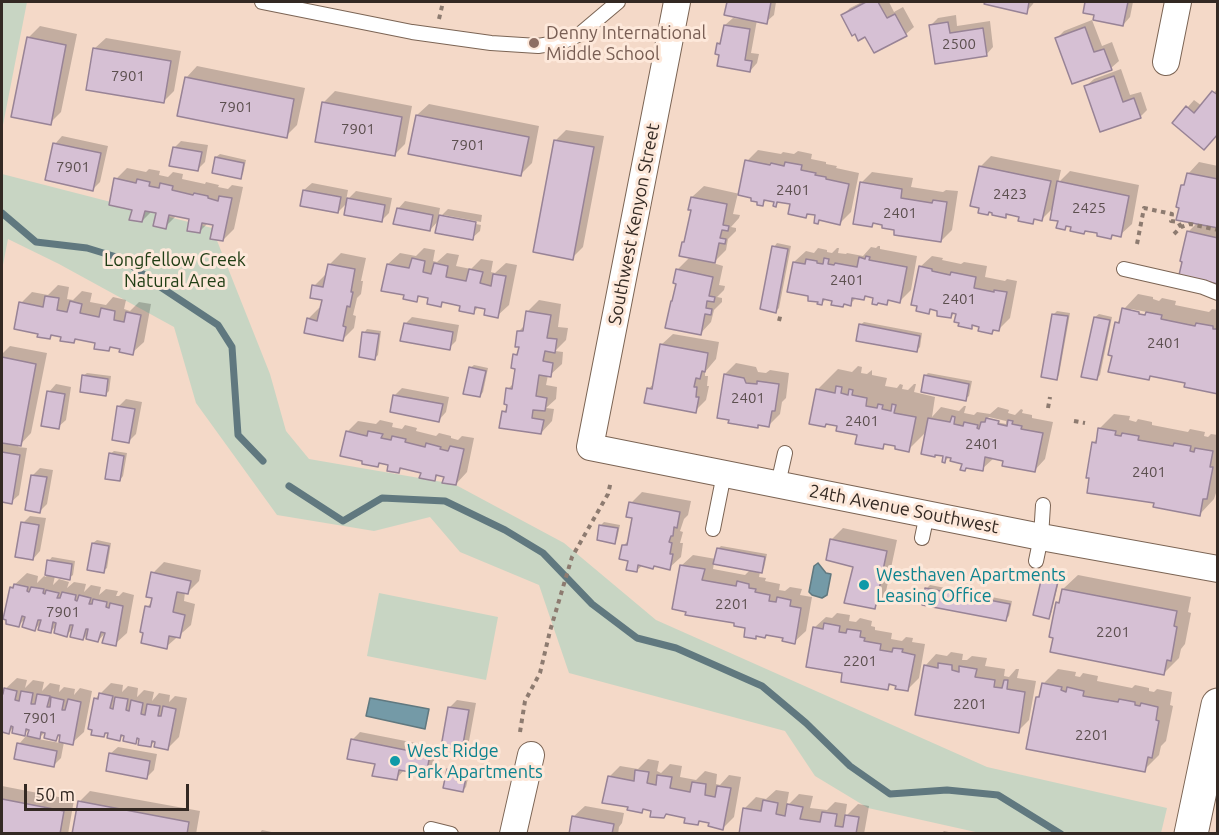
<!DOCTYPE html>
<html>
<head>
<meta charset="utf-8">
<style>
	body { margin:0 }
	#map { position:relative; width:1219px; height:835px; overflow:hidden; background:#f4d9c8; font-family:Ubuntu,sans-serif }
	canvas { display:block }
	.frame { position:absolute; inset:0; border:3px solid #332923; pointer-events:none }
	.scale { position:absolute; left:24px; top:784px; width:165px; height:27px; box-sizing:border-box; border:3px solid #332923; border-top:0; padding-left:8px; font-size:18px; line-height:21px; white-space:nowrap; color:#332923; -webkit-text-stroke:4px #fde8da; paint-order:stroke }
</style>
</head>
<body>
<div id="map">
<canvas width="1219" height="835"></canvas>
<div class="frame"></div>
<div class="scale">50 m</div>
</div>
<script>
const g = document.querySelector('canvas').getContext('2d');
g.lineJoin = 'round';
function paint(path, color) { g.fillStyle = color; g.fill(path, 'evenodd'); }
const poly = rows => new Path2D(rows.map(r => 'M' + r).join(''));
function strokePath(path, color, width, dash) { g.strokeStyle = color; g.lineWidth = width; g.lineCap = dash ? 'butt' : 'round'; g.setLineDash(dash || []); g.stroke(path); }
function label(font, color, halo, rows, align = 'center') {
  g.font = font + ' Ubuntu,sans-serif'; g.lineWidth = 6; g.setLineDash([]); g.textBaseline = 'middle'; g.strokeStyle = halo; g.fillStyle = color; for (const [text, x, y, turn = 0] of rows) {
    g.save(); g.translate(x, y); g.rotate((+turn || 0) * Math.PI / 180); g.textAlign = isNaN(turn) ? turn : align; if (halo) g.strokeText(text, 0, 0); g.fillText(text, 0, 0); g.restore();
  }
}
paint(poly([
	[2,2,27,2,2,130],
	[2,174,212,228,270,374,286,431,309,459,454,484,564,543,656,620,987,767,1167,808,1161,833,980,833,868,808,815,776,785,731,569,673,539,585,460,552,430,517,374,531,277,515,196,403,174,327,59,264,8,239,2,270],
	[379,593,498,617,486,680,367,656]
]), '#c8d5c3');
const water = poly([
	[818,563,826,573,831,574,827,595,822,598,812,595,809,592,814,566,818,563],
	[370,698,429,709,425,729,366,716,370,698]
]);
paint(water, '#749aa7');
strokePath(water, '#60787f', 1.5);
paint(poly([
	[729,2,776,2,774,15,766,22,757,20,751,53,759,54,757,63,750,71,721,54,718,44,722,40,725,25,733,18,740,19,740,16,726,13],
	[862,2,889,2,894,12,903,7,914,27,906,34,866,35,843,15,850,8],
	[986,2,1034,2,1033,4,1026,12,986,3],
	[1087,2,1133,2,1130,17,1123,25,1096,13,1085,11],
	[956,15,957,26,990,21,993,47,986,55,931,25,938,18],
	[1092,20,1102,46,1112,42,1119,61,1111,68,1057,38,1064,31],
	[40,26,77,34,61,112,50,123,28,38],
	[106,38,181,51,174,91,163,102,94,49],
	[197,66,305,88,297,125,286,136,186,78],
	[1121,69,1130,95,1141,92,1147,110,1140,117,1086,86,1094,79],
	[1218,88,1218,133,1174,123,1194,100,1202,106],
	[335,91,412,106,405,144,394,155,324,102],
	[429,104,539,126,532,163,520,175,417,115],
	[566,130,604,136,583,247,572,258,555,141],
	[62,136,108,146,100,182,93,189,55,144],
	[181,141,208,145,205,162,198,169,174,148],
	[758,150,781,154,783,152,794,154,798,151,812,154,811,159,826,162,826,164,837,166,836,168,859,173,851,212,840,223,821,219,818,222,817,214,809,213,806,216,791,203,780,201,776,205,776,200,768,199,762,204,753,197,738,193,733,214,740,215,739,218,731,227,736,228,736,231,728,239,726,250,713,263,723,266,719,285,725,286,724,290,717,297,722,298,722,302,714,310,711,322,700,334,678,282,677,270,691,256,686,240,692,209,692,197,704,186,740,194,747,161],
	[220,154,246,160,243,174,240,178,216,157],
	[991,156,1061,170,1058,183,1070,171,1139,185,1132,224,1120,235,1114,234,1111,238,1099,232,1087,229,1084,232,1073,225,1068,225,1065,228,1059,220,1054,207,1042,219,1036,218,1032,222,1021,216,1009,213,1005,217,980,167],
	[1199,162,1218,166,1218,282,1188,232,1197,223,1182,186,1187,181,1188,174],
	[127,168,146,172,149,169,160,171,159,175,168,177,173,172,183,174,182,179,205,184,206,182,219,185,218,187,228,189,232,185,243,187,234,229,223,240,214,224,208,223,199,232,191,218,177,215,165,227,157,212,152,211,142,221,116,179],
	[872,172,913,178,911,187,943,192,946,190,958,191,952,230,941,241,896,229,884,223,875,222,871,225,861,183],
	[312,183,348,190,346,201,356,191,392,198,389,213,382,220,348,202,338,212,304,190],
	[405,201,440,208,438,219,448,209,482,215,481,222,444,215,444,218,481,225,480,231,472,238,439,220,430,230,398,209],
	[777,243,791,246,779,308,776,311,774,247],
	[878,246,880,246,880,249,917,256,911,290,900,301,890,299,886,303,875,297,867,295,863,299,857,297,850,304,845,303,843,306,834,300,827,298,821,304,810,295,794,262,806,251,814,253,818,248,827,250,827,252,832,253,837,248,839,248,838,253,846,254,847,253,863,256,871,247,876,248],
	[424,248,435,250,433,261,437,262,447,253,459,255,456,266,471,269,481,259,493,261,491,272,495,273,506,263,517,265,509,305,497,316,487,308,479,306,474,312,462,305,444,301,441,305,430,297,421,295,416,300,406,294,388,264,400,253,416,256],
	[341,253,366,258,361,281,363,281,361,294,357,298,353,315,356,316,354,328,342,340,308,319,319,308,321,308,323,299,314,286,325,275,327,275,329,265],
	[932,256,943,258,942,260,961,264,964,262,987,266,985,277,1005,281,1007,279,1017,281,1010,318,999,329,996,329,992,333,981,326,974,324,971,327,960,321,958,312,955,312,951,317,939,309,932,308,929,312,920,267],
	[58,285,69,287,67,299,73,300,82,291,92,293,90,302,106,305,113,297,126,300,124,309,130,311,139,302,151,304,144,342,132,353,121,348,112,346,108,350,97,342,77,338,73,342,63,336,53,334,50,338,21,303,32,292,48,295],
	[1138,294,1153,297,1153,299,1159,301,1162,298,1176,301,1175,305,1209,312,1212,309,1218,310,1218,393,1186,382,1152,375,1148,379,1113,355,1117,323,1122,317,1124,309],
	[1131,309,1147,312,1146,315,1129,311],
	[539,300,561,304,558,327,568,328,566,340,555,351,563,352,562,364,550,375,548,375,546,385,557,387,556,399,546,408,554,409,552,421,541,433,503,412,508,408,508,389,515,382,517,367,515,355,520,350,519,331,525,325,527,312],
	[1057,311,1070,313,1059,375,1056,379,1054,314],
	[1099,314,1112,317,1100,375,1097,378,1095,317],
	[412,317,459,325,456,341,449,348,405,324],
	[864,322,922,333,920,347,917,350,860,325],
	[367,329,381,331,378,355,375,358,364,333],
	[673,334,719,342,716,359,705,372,705,376,708,376,707,386,709,386,706,400,695,411,648,389,655,383,661,345],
	[10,346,47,353,31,433,18,447,27,448,19,495,11,502,2,500,2,354],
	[736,363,756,367,758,372,766,373,770,370,789,373,786,398,782,402,780,414,769,425,760,424,758,426,725,374],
	[474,365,488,368,483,392,480,396,470,368],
	[858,366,862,367,861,373,867,374,872,370,872,375,887,378,885,386,897,388,900,384,903,385,902,389,908,390,914,384,916,384,914,392,935,397,932,417,941,407,959,411,964,406,966,406,964,413,974,415,977,412,990,414,998,407,1009,410,1008,413,1015,415,1021,409,1023,410,1022,413,1032,415,1032,418,1053,422,1045,459,1034,471,1005,460,994,458,982,469,968,467,965,470,964,463,950,456,945,461,945,455,927,431,908,450,897,445,886,443,882,447,858,434,838,425,828,423,825,426,817,390,838,369,852,372],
	[989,417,1006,421,1006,424,986,420],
	[87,373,111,376,109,391,105,395,83,376],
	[928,373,972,381,969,396,965,399,925,376],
	[56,384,71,387,66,420,58,427,49,392],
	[402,388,449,397,446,412,439,420,394,396],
	[126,399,142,402,136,434,128,442,119,406],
	[1114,414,1130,416,1129,420,1136,422,1138,419,1152,422,1152,425,1188,432,1190,429,1205,432,1204,436,1208,437,1211,434,1218,435,1218,487,1214,499,1200,514,1156,502,1093,443,1098,438,1099,429],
	[380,420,393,423,392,427,402,429,405,425,417,428,416,431,436,436,439,433,451,436,451,438,458,440,462,436,474,438,467,472,456,484,446,476,439,474,434,480,423,472,403,467,398,472,390,464,381,462,377,465,347,432,358,421,376,424],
	[114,451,127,453,123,476,120,480,110,454],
	[40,468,53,470,47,504,40,511,33,475],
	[642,492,691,501,688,515,684,519,680,531,683,532,680,543,683,543,681,557,669,568,655,565,643,565,636,571,629,560,624,545,629,540,634,517,631,503],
	[30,516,46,518,40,551,33,559,23,523],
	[604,522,620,525,617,539,614,542,601,525],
	[843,528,897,540,885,596,874,608,855,566,832,539],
	[97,540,111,543,107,568,103,571,88,569,93,543],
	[721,546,767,554,764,568,760,572,759,577,766,578,765,581,780,584,779,590,785,591,790,587,802,589,800,595,812,597,806,631,794,642,785,637,767,634,758,635,755,638,747,626,681,566,693,555,716,559,718,549],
	[714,563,750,570,745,575,713,569],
	[52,557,75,561,73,575,69,578,55,576,53,585,59,579,69,582,67,588,74,582,86,584,84,592,91,585,101,587,99,595,106,589,118,591,116,596,119,596,123,592,134,595,127,633,115,644,106,632,98,641,89,633,83,639,73,628,67,635,57,625,50,632,42,622,35,629,26,618,18,626,11,588,27,573,38,576,37,583,44,576,46,577,49,561],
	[164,562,201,570,199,581,188,592,185,592,184,601,195,604,191,625,166,647,147,607,153,601,153,573],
	[1048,570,1061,573,1051,614,1048,618,1045,573],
	[1078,575,1191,597,1188,612,1191,613,1185,644,1181,649,1179,658,1164,673,1058,603,1061,599,1063,589],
	[930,585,1012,601,1009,616,1006,619,927,588],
	[837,613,850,615,849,621,856,622,860,618,872,621,871,626,875,627,875,630,892,633,891,639,902,641,906,637,913,638,912,642,925,644,919,678,907,690,892,683,887,689,844,672,814,628,826,617,832,618],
	[951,652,963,654,962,660,967,660,972,656,987,658,985,666,1005,669,1004,676,1009,677,1016,669,1019,669,1017,678,1036,681,1029,720,1018,731,925,666,936,654,947,656],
	[1058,669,1076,672,1075,676,1080,677,1083,673,1098,676,1097,681,1132,688,1135,685,1149,688,1149,691,1154,692,1157,689,1172,692,1170,705,1173,706,1166,741,1161,746,1159,755,1144,770,1037,697,1042,693,1043,684],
	[17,678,27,680,25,688,33,680,44,682,42,691,50,683,60,685,59,692,64,687,75,689,74,695,80,688,92,691,84,732,72,743,64,742,61,758,53,766,19,744,26,736,29,737,31,728,24,734,15,726,9,732,2,731,2,692],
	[47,730,56,739,62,733,60,743,38,739],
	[111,683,123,685,122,692,128,686,138,688,137,697,144,690,154,692,152,701,159,693,170,695,169,702,175,696,187,698,179,737,168,748,157,739,150,746,141,736,135,742,126,732,120,739,110,729,104,736,95,699],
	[457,700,476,703,469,741,461,749,450,707],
	[360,732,436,747,433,766,425,774,404,770,396,779,376,763,349,757,353,739],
	[118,747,157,754,154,770,147,777,110,754],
	[648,759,659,761,657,771,661,773,670,764,682,766,680,777,696,780,705,771,717,774,716,784,720,785,729,775,741,777,734,817,723,828,710,821,701,820,697,824,686,816,667,813,663,817,652,810,645,808,641,811,609,777,620,766,638,769],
	[452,766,470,770,466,787,463,790,448,770],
	[2,786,74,800,68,834,2,834],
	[776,790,789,792,787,803,789,804,799,794,813,796,810,808,827,810,835,802,847,804,845,817,858,804,869,806,864,834,744,834,745,808,756,797,766,799],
	[90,791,200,811,196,834,73,834,79,802],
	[585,806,624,813,622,823,619,827,618,834,575,834,573,817],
	[262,830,281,834,259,834],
	[944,831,958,834,941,834]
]), '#0003');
strokePath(poly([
	[2,213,36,242,87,248,123,259,159,286,218,325,232,347,238,435,263,461],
	[289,486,343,521,382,498,445,501,505,530,543,553,592,604,637,638,676,648,762,686,806,723,850,766,890,794,947,790,998,795,1061,834]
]), '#60787f', 7);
const building = poly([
	[727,2,771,2,767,24,724,15,727,2],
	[866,2,878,2,887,18,895,14,907,36,874,53,865,37,858,41,855,34,852,36,841,15,866,2],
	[985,2,1029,2,1027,14,984,4,985,2],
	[1085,2,1128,2,1123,26,1093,20,1094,15,1083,13,1085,2],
	[948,22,950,33,983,28,987,56,935,64,929,25,948,22],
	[724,25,750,29,745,60,752,61,750,72,717,66,719,55,715,54,717,43,720,44,724,25],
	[1085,27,1094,52,1104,49,1112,70,1072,84,1055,38,1085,27],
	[27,37,66,45,51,125,11,117,27,37],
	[93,48,171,61,164,103,86,90,93,48],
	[1114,76,1123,102,1134,98,1141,118,1100,132,1084,86,1114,76],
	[185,77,294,99,287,138,177,116,185,77],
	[1212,91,1218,95,1218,134,1204,150,1172,123,1186,106,1194,113,1212,91],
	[322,102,402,117,395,156,315,142,322,102],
	[416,115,529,137,521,176,408,154,416,115],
	[554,140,594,147,573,260,533,252,554,140],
	[53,143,101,153,93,191,45,180,53,143],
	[173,147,202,152,198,171,169,166,173,147],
	[215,157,244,163,241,179,212,173,215,157],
	[745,160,770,165,771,163,784,166,785,162,802,165,801,170,816,173,815,175,826,177,826,179,849,184,840,225,819,220,818,224,814,223,815,215,807,214,806,218,788,214,790,204,777,202,776,207,773,206,774,202,764,200,763,206,757,205,757,202,751,201,751,198,738,195,745,160],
	[979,166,1051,181,1042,221,1034,219,1033,224,1018,221,1019,217,1006,214,1006,218,992,215,992,213,989,212,988,215,978,213,979,208,970,206,979,166],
	[1187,173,1218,179,1218,228,1176,220,1179,208,1176,207,1181,185,1184,185,1187,173],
	[114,178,136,183,137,179,150,182,149,186,159,188,160,183,173,186,172,190,193,195,194,193,208,196,208,198,218,201,219,196,232,198,223,241,210,239,213,225,202,223,200,233,187,231,189,219,169,215,166,229,153,226,156,213,145,211,142,222,129,220,132,210,109,205,114,178],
	[1057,181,1129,196,1121,237,1112,235,1111,239,1097,236,1097,233,1085,231,1084,234,1070,231,1071,227,1066,226,1065,230,1056,228,1058,221,1050,220,1057,181],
	[860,182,902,189,901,198,932,203,933,200,947,202,941,242,894,235,894,230,882,228,882,225,873,223,872,227,853,224,860,182],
	[303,190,341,197,338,213,300,206,303,190],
	[691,197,727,204,723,225,729,226,728,231,722,230,720,238,726,239,725,244,719,243,715,263,679,256,682,242,684,242,691,210,688,210,691,197],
	[347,198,385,205,382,222,344,215,347,198],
	[397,208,433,215,430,231,393,224,397,208],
	[439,215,476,222,473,240,435,233,439,215],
	[1187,231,1218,238,1218,284,1179,275,1182,262,1180,261,1187,231],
	[772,246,788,249,776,313,760,309,772,246],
	[866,256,870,257,869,260,907,267,900,303,888,300,887,305,878,303,877,305,872,304,873,298,865,296,864,300,852,298,851,306,844,304,843,307,831,305,832,301,823,299,822,305,817,304,818,302,808,301,808,296,787,292,793,262,805,264,806,259,817,261,817,263,823,264,824,258,829,259,828,264,834,265,835,263,857,267,859,257,865,259,866,256],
	[412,258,425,261,423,272,431,274,434,263,448,266,446,277,466,281,469,269,483,272,480,283,491,286,493,274,506,276,498,318,484,315,485,309,475,307,474,314,459,311,460,306,442,302,441,307,427,304,428,298,418,296,417,302,403,299,404,295,381,291,387,264,409,268,412,258],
	[328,264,355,269,351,292,353,292,350,307,347,306,343,326,346,327,343,341,304,333,307,318,317,321,322,300,310,298,312,285,323,287,328,264],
	[919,266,932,269,932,271,950,275,951,272,976,277,974,288,994,292,994,290,1007,292,999,331,993,330,992,334,978,331,979,327,972,325,972,329,958,326,959,323,954,322,956,314,952,313,951,318,937,316,937,311,930,309,929,314,916,311,917,306,911,305,919,266],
	[676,269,713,277,709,296,715,297,714,302,707,301,706,308,712,309,711,315,705,314,701,335,665,328,671,301,672,301,676,284,673,283,676,269],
	[45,296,59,298,57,310,67,312,70,301,82,304,80,313,99,317,101,308,115,311,114,320,124,322,126,312,141,315,133,355,119,352,120,349,110,347,109,351,94,349,95,343,75,339,74,343,60,341,61,337,51,335,50,339,37,337,38,334,14,329,19,302,43,307,45,296],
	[1122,308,1139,312,1139,314,1145,315,1146,312,1162,315,1161,319,1195,326,1196,323,1213,326,1213,329,1218,329,1218,394,1184,387,1185,383,1150,376,1149,380,1108,372,1112,356,1108,355,1115,322,1119,323,1122,308],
	[526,311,551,315,547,338,557,339,555,353,545,351,543,361,553,363,551,377,539,375,536,396,547,398,545,411,533,410,532,418,544,420,541,434,499,428,502,411,506,412,507,405,504,404,506,388,512,389,515,369,511,368,513,354,517,355,519,347,515,347,517,331,523,331,526,311],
	[1052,314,1068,316,1057,380,1041,377,1052,314],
	[1094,317,1110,320,1097,380,1081,377,1094,317],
	[404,323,453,332,450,350,400,341,404,323],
	[859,324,920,336,917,352,856,341,859,324],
	[362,332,379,334,375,360,359,357,362,332],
	[660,344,708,353,705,372,702,371,700,379,696,378,694,387,697,387,696,397,699,397,696,413,644,403,647,388,652,389,660,344],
	[2,357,36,364,21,446,2,443,2,357],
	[469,367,486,371,480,397,463,394,469,367],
	[724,374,744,378,746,383,757,384,757,381,779,384,775,411,772,411,769,427,758,425,758,428,728,423,729,420,717,418,724,374],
	[82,375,108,379,106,396,80,392,82,375],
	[924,375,969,384,966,401,921,392,924,375],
	[836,386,842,387,841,393,848,395,849,389,853,390,852,395,867,398,866,406,877,408,878,404,883,405,882,409,891,411,892,404,896,405,894,413,916,417,909,452,895,449,895,446,884,444,883,449,855,444,857,435,836,431,837,426,826,424,825,427,809,424,816,389,835,393,836,386],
	[47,391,65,394,59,429,41,426,47,391],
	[393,395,443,404,439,422,390,412,393,395],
	[117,406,135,409,129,443,112,440,117,406],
	[952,416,955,417,954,424,963,426,964,422,978,425,977,428,979,429,981,422,985,422,986,418,999,421,998,424,1007,426,1008,420,1013,421,1012,424,1022,426,1021,429,1043,433,1035,472,1002,466,1003,461,985,457,983,471,966,468,965,471,960,470,962,464,950,461,951,458,946,457,945,463,942,462,943,456,935,455,935,457,921,454,928,418,950,422,952,416],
	[1098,428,1116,431,1115,435,1121,436,1122,433,1139,436,1138,440,1173,446,1174,443,1191,446,1190,451,1194,452,1195,448,1213,451,1210,467,1213,467,1207,499,1203,499,1200,516,1153,507,1154,503,1087,493,1089,478,1086,478,1092,442,1096,443,1098,428],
	[346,431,367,436,368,431,383,434,381,438,391,440,392,436,406,439,405,442,425,447,426,443,441,447,440,449,448,451,450,446,464,449,456,485,442,483,444,477,436,475,435,481,419,478,421,473,400,468,399,473,387,471,388,465,379,463,378,467,362,464,362,461,340,456,346,431],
	[2,452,20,455,12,504,2,502,2,452],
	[109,453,124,456,120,481,105,479,109,453],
	[31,475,47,477,40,513,25,510,31,475],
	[629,502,680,512,677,528,674,527,673,536,671,536,669,542,672,543,670,554,673,554,670,570,654,566,653,569,638,565,637,572,626,570,628,561,619,559,622,545,627,545,632,518,626,517,629,502],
	[21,522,39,525,33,560,15,557,21,522],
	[599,525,618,528,615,544,597,540,599,525],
	[830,539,887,551,875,609,844,603,853,567,826,560,830,539],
	[92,543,109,546,104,573,87,570,92,543],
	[717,548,765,557,762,573,713,564,717,548],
	[47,560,72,564,70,580,45,575,47,560],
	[680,565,705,569,702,580,736,586,737,581,749,584,749,588,756,589,755,592,770,595,769,601,776,602,777,597,791,600,790,606,801,608,795,644,782,641,783,638,766,635,765,638,756,636,756,639,744,637,745,628,734,626,734,623,685,615,686,612,672,609,680,565],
	[151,572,191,581,188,594,177,592,173,612,185,615,180,638,169,636,167,649,141,643,143,633,140,632,145,606,150,607,152,598,146,597,151,572],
	[1043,572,1059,577,1049,619,1033,615,1043,572],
	[14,584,28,587,27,591,29,592,31,587,44,589,43,593,45,594,46,590,59,593,57,598,60,598,62,592,76,595,75,600,77,601,79,595,91,598,89,604,92,604,93,599,107,602,106,607,109,608,110,603,123,606,116,646,102,643,105,633,101,632,98,642,86,639,88,629,86,629,83,640,70,637,73,625,70,625,67,637,54,633,56,623,53,622,51,633,38,630,41,620,38,620,35,631,22,627,25,617,22,616,19,627,6,624,6,620,3,619,10,587,13,588,14,584],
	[925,588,1010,604,1006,621,922,605,925,588],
	[1062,589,1177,611,1174,626,1177,627,1171,661,1167,660,1164,675,1050,652,1053,638,1049,637,1056,602,1059,603,1062,589],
	[824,623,840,626,839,632,846,633,847,629,861,631,860,637,865,638,864,641,881,644,880,650,892,652,893,648,903,649,902,652,915,655,908,691,895,689,896,686,889,684,888,690,841,682,842,673,806,667,813,627,823,629,824,623],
	[938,663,952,665,952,670,959,672,959,666,977,669,975,677,995,680,994,687,1002,688,1004,680,1008,680,1007,689,1025,692,1019,733,915,715,924,665,938,668,938,663],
	[1042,683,1062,687,1061,690,1066,692,1067,687,1084,691,1083,696,1118,702,1119,699,1135,702,1135,705,1140,706,1141,703,1158,707,1156,720,1159,721,1152,758,1148,757,1145,772,1026,749,1036,697,1039,697,1042,683],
	[4,688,17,691,15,700,19,701,21,691,33,693,31,704,35,704,37,694,50,696,47,707,50,707,51,697,64,700,62,710,65,710,68,699,81,702,73,745,59,742,60,735,58,735,56,741,44,738,45,733,41,732,40,739,27,736,29,730,26,729,25,736,12,733,13,727,11,726,9,734,2,732,2,693,3,694,4,688],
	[99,693,113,696,110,708,113,709,115,697,128,699,126,710,129,711,131,700,143,703,141,714,145,715,147,704,160,706,158,716,161,716,163,706,176,709,168,750,154,747,155,742,152,741,151,747,138,745,139,739,137,738,136,744,123,741,124,736,121,735,120,741,107,738,108,733,105,733,104,737,91,735,92,730,88,729,94,698,98,699,99,693],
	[448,707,469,710,462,750,441,747,448,707],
	[351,739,430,755,426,775,399,770,397,780,372,776,375,764,347,759,351,739],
	[17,743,57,751,54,767,14,759,17,743],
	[109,753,150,761,147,779,106,771,109,753],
	[447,769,467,773,463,792,443,788,447,769],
	[635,770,649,772,647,783,656,785,657,775,672,777,670,788,690,792,692,782,706,784,705,795,715,797,717,786,731,788,723,830,708,826,709,823,699,821,698,825,684,823,685,818,666,814,664,818,650,817,651,811,643,809,642,813,627,810,628,807,602,803,608,776,634,781,635,770],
	[2,799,64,811,60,834,2,834,2,799],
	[763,800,778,803,776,814,785,816,787,804,803,807,800,819,820,822,822,812,837,814,835,826,843,827,845,815,859,817,856,834,739,834,743,808,761,811,763,800],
	[78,801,189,822,187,834,72,834,78,801],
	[572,816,614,824,612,834,569,834,572,816]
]);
paint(building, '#d6c0d4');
strokePath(building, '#988396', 1.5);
const service = poly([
	[262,2,412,32,491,43,538,46,562,42,580,34,618,2],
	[1124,269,1203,287,1218,293],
	[778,484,785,453],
	[713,529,724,474],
	[922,538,927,514],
	[1036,561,1041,537,1043,505],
	[431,829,451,834]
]);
const minor = poly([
	[677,2,590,447,1041,537,1218,569],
	[1166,62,1178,2],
	[513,834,531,755]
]);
const tertiary = poly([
	[1191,834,1218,705]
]);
strokePath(service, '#7b6454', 16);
strokePath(minor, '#7b6454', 28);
strokePath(tertiary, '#7b6454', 35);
strokePath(poly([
	[439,19,443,2],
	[1174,234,1181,227,1190,224,1218,230],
	[1137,244,1144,208,1172,214,1171,221,1178,222,1181,227],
	[779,321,781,313],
	[1048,408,1050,397],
	[1074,421,1085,423],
	[520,732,525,701,540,673,550,631,572,557,608,494,611,481]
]), '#8d7b70', 4, [4.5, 4.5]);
strokePath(service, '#fff', 14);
strokePath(minor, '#fff', 26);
strokePath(tertiary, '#fff', 33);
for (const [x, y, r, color] of [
	[534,43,6,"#8d6e63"],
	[864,585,6,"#0f9aa8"],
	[395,761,6,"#0f9aa8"]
]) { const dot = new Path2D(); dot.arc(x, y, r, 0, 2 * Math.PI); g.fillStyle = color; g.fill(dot); strokePath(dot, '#fde8da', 2); }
label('15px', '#5c4f4f', null, [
	["2500",959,44],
	["7901",128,76],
	["7901",236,107],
	["7901",358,129],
	["7901",468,145],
	["7901",73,167],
	["2401",793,190],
	["2423",1010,194],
	["2425",1089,208],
	["2401",900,213],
	["2401",847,280],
	["2401",959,299],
	["2401",1164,343],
	["2401",748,398],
	["2401",862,421],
	["2401",982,444],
	["2401",1149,472],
	["2201",732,604],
	["7901",63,612],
	["2201",1113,632],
	["2201",860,661],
	["2201",970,704],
	["7901",40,718],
	["2201",1092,735]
]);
label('18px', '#785e54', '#fde8da', [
	["Denny International",546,33],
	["Middle School",546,54]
], 'left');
label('18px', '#332923', '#fde8da', [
	["Southwest Kenyon Street",634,224,-79],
	["24th Avenue Southwest",904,509,11]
]);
label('18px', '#213e15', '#fde8da', [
	["Longfellow Creek",175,260],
	["Natural Area",175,281]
]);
label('18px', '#0d838f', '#fde8da', [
	["Westhaven Apartments",876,575],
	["Leasing Office",876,596],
	["West Ridge",407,751],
	["Park Apartments",407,772]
], 'left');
</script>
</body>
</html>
